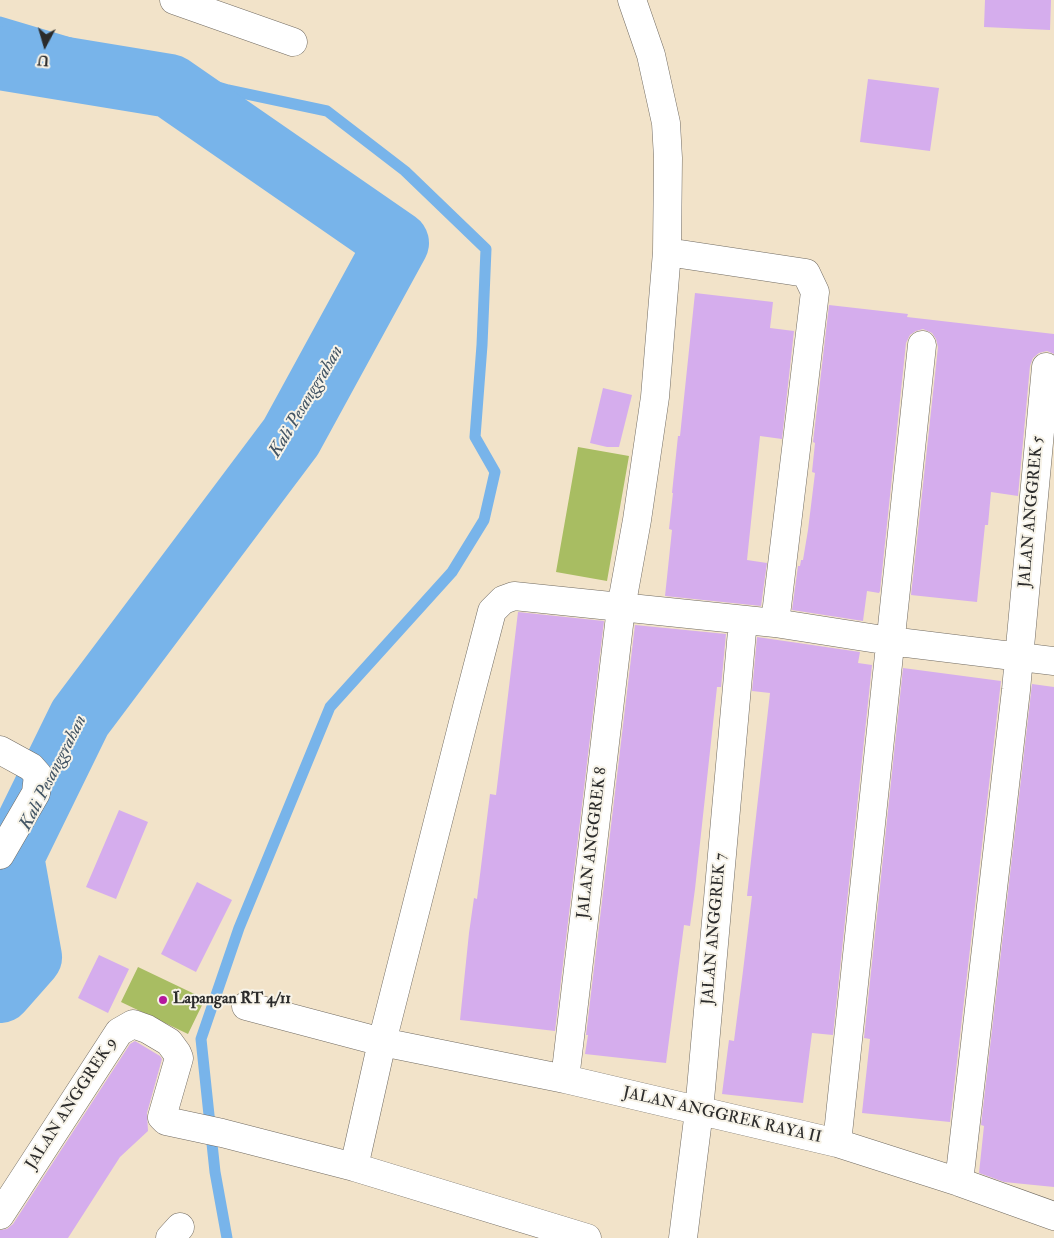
<!DOCTYPE html>
<html>
<head>
<meta charset="utf-8">
<style>
	body { margin:0 }
	#map { position:relative; width:1054px; height:1238px; overflow:hidden; background:#f2e3c9; font-family:"IM FELL Double Pica",serif }
	canvas { display:block }
	.north { position:absolute; left:20px; top:20px; width:50px; height:50px; -webkit-text-stroke:4px #f7f3e8; paint-order:stroke; rotate:186deg; font-size:14px; font-weight:700; line-height:20px; text-align:center; color:#2b2b2b }
	.north::after { content:''; display:block; margin:auto; width:18px; height:22px; background:#2b2b2b; clip-path:polygon(50% 0,100% 100%,50% 72%,0 100%) }
</style>
</head>
<body>
<div id="map">
<canvas width="1054" height="1238"></canvas>
<div class="north">U</div>
</div>
<script>
const g = document.querySelector('canvas').getContext('2d');
g.lineJoin = 'round';
function paint(path, color) { g.fillStyle = color; g.fill(path, 'evenodd'); }
const poly = rows => new Path2D(rows.map(r => 'M' + r).join(''));
function strokePath(path, color, width, dash) { g.strokeStyle = color; g.lineWidth = width; g.lineCap = dash ? 'butt' : 'round'; g.setLineDash(dash || []); g.stroke(path); }
function label(font, color, halo, rows, align = 'center') {
  g.font = font + ' "IM FELL Double Pica",serif'; g.lineWidth = 4; g.setLineDash([]); g.textBaseline = 'middle'; g.strokeStyle = halo; g.fillStyle = color; for (const [text, x, y, turn = 0] of rows) {
    g.save(); g.translate(x, y); g.rotate((+turn || 0) * Math.PI / 180); g.textAlign = isNaN(turn) ? turn : align; if (halo) g.strokeText(text, 0, 0); g.fillText(text, 0, 0); g.restore();
  }
}
paint(poly([
	[578,447,629,456,607,581,556,572],
	[138,967,205,999,188,1034,121,1002]
]), '#a8bd62');
strokePath(poly([
	[0,22,228,90,327,111,405,171,486,249,482,345,475,437,495,472,484,520,452,572,330,707,239,928,201,1039,215,1172,227,1238]
]), '#78b4ea', 11);
strokePath(poly([
	[0,58,170,86,397,243,291,437,80,718,12,857,30,957,0,991]
]), '#78b4ea', 64);
paint(poly([
	[985,0,1051,0,1050,30,984,27],
	[868,79,939,88,930,151,860,142],
	[695,293,773,302,770,328,794,331,782,439,760,436,747,560,767,563,761,606,665,596,672,530,669,529,673,493,672,493,678,436,680,436],
	[829,305,908,314,907,317,1054,334,1054,354,1047,351,1039,353,1033,358,1030,366,1018,496,991,492,988,525,985,525,977,602,911,595,938,347,936,339,932,333,923,329,916,331,910,335,906,343,880,591,879,593,867,591,863,621,792,610,798,566,800,566,801,560,803,560,808,530,815,473,812,472,815,443,813,442],
	[603,388,632,395,619,447,607,447,590,443],
	[518,612,604,621,555,1031,460,1020,469,933,474,898,477,899,490,794,496,795],
	[635,625,726,634,721,687,717,687,695,889,690,926,684,925,666,1063,585,1054,588,1035,586,1035],
	[757,637,860,652,858,663,872,665,833,1035,812,1033,803,1103,722,1094,729,1040,734,1041,743,971,752,896,747,896,770,693,752,691],
	[903,668,1001,681,950,1122,862,1113,870,1039,864,1038],
	[1032,684,1054,687,1054,1187,1004,1182,979,1173,984,1126,981,1125],
	[119,810,148,822,116,899,86,887],
	[197,882,232,900,196,972,161,954],
	[99,955,129,969,108,1013,78,998],
	[135,1041,160,1056,162,1059,147,1113,148,1131,120,1157,68,1238,0,1238,0,1230,7,1229,13,1224,130,1044]
]), '#d5aded');
const minor = poly([
	[174,0,293,42],
	[667,252,806,273,815,292,775,623],
	[0,750,31,767,38,775,36,793,0,855],
	[246,1006,382,1042,565,1079,837,1143,959,1182,1054,1216],
	[565,1079,621,608,637,520,655,397,667,252,668,158,666,123,651,55,632,0],
	[837,1143,922,345],
	[354,1167,382,1042,467,707,492,611,503,600,514,596,775,623,890,641,1054,661],
	[959,1182,1016,690,1046,367],
	[0,1215,119,1032,133,1024,147,1029,169,1042,177,1053,179,1058,162,1117,166,1121,222,1133,354,1167,587,1238],
	[170,1238,180,1227],
	[683,1238,699,1111,743,620]
]);
strokePath(minor, '#716b62', 29);
strokePath(minor, '#fff', 28);
for (const [x, y, r, color] of [
	[163,1000,5,"#b5179e"]
]) { const dot = new Path2D(); dot.arc(x, y, r, 0, 2 * Math.PI); g.fillStyle = color; g.fill(dot); strokePath(dot, '#f7f3e8', 2); }
label('16px', '#2b2b2b', '#f7f3e8', [
	["JALAN ANGGREK 5",1032,512,-85],
	["JALAN ANGGREK 8",593,843,-83],
	["JALAN ANGGREK 7",715,929,-85],
	["JALAN ANGGREK 9",72,1104,-57],
	["JALAN ANGGREK RAYA II",722,1116,13]
]);
label('bold 16px', '#2b2b2b', '#f7f3e8', [
	["Lapangan RT 4/11",173,1000]
], 'left');
label('italic 18px', '#425464', '#f7f3e8', [
	["Kali Pesanggrahan",307,402,-59],
	["Kali Pesanggrahan",54,773,-63]
]);
</script>
</body>
</html>
